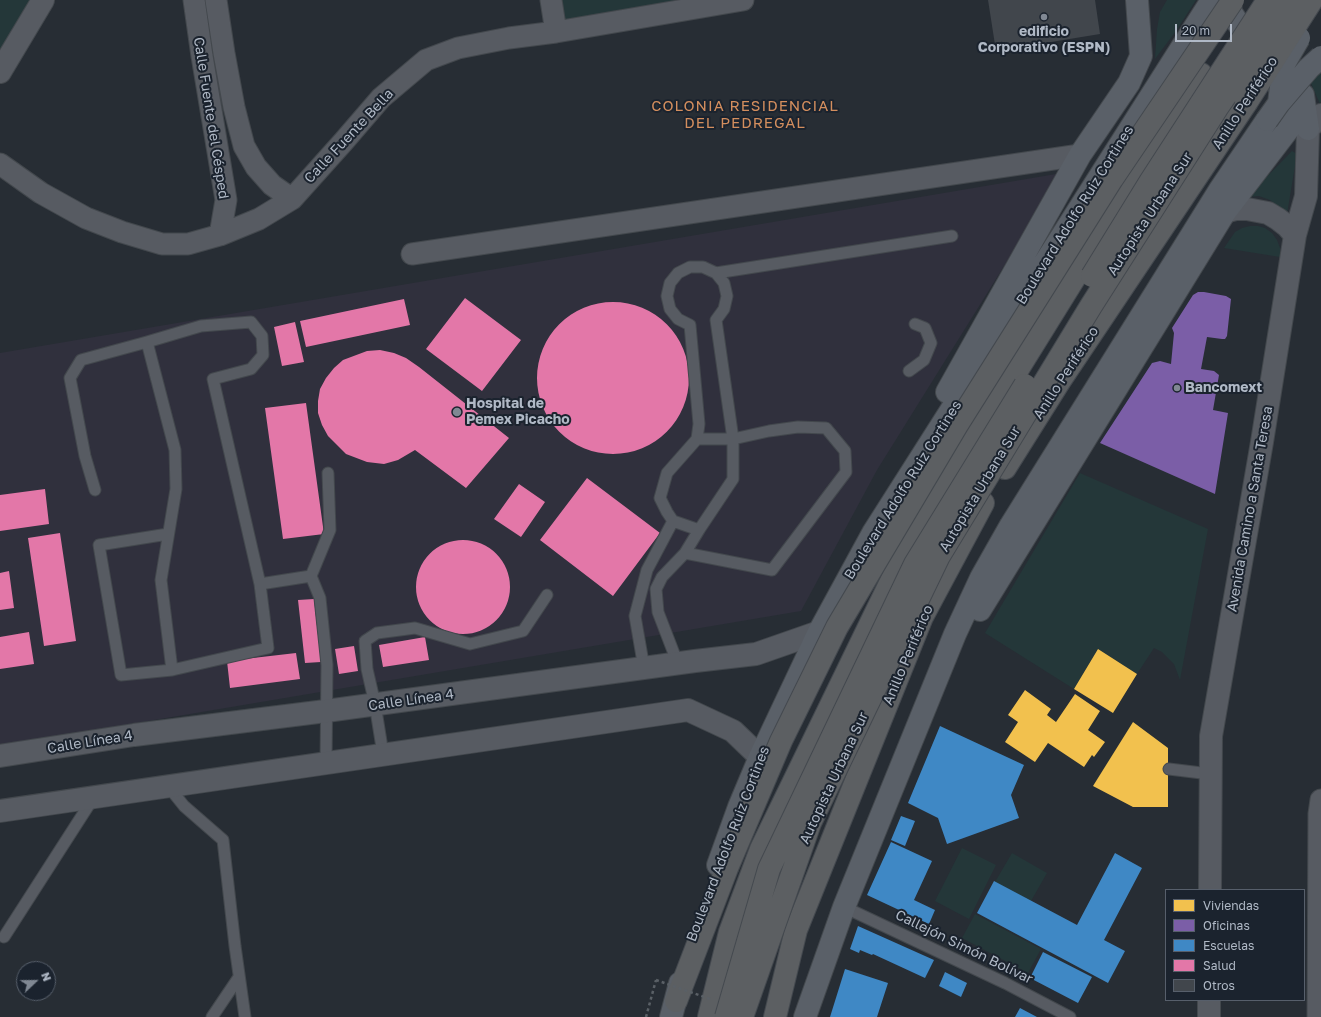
<!DOCTYPE html>
<html>
<head>
<meta charset="utf-8">
<style>
	body { margin:0 }
	#map { position:relative; width:1321px; height:1017px; overflow:hidden; background:#272d34; font-family:"Golos Text",sans-serif }
	canvas { display:block }
	.legend { position:absolute; left:1165px; top:889px; width:140px; height:112px; box-sizing:border-box; background:#1b232e; border:1px solid #575f6b; margin:0; padding:5px 7px; list-style:none; font-size:12px; color:#b0b9c6 }
	.legend li { display:flex; align-items:center; gap:8px; height:20px }
	.legend b { width:20px; border:1px solid #575f6b }
	.north { position:absolute; left:16px; top:961px; width:40px; height:40px; box-sizing:border-box; background:#1b232e; border:1px solid #575f6b; border-radius:50%; rotate:68deg; font-size:11px; font-weight:700; line-height:16px; text-align:center; color:#b0b9c6 }
	.north::after { content:''; display:block; margin:auto; width:14px; height:18px; background:#808893; clip-path:polygon(50% 0,100% 100%,50% 72%,0 100%) }
	.scale { position:absolute; left:1175px; top:24px; width:57px; height:18px; box-sizing:border-box; border:2px solid #b0b9c6; border-top:0; padding-left:5px; font-size:12px; line-height:14px; white-space:nowrap; color:#b0b9c6; -webkit-text-stroke:3px #1b232e; paint-order:stroke }
</style>
</head>
<body>
<div id="map">
<canvas width="1321" height="1017"></canvas>
<ul class="legend">
<li><b style="height:11px;background:#f2c14e"></b>Viviendas</li>
<li><b style="height:11px;background:#7b5ea7"></b>Oficinas</li>
<li><b style="height:11px;background:#3f88c5"></b>Escuelas</li>
<li><b style="height:11px;background:#e377a8"></b>Salud</li>
<li><b style="height:11px;background:#41464c"></b>Otros</li>
</ul>
<div class="north">N</div>
<div class="scale">20 m</div>
</div>
<script>
const g = document.querySelector('canvas').getContext('2d');
g.lineJoin = 'round';
function paint(path, color) { g.fillStyle = color; g.fill(path, 'evenodd'); }
const poly = rows => new Path2D(rows.map(r => 'M' + r).join(''));
function strokePath(path, color, width, dash) { g.strokeStyle = color; g.lineWidth = width; g.lineCap = dash ? 'butt' : 'round'; g.setLineDash(dash || []); g.stroke(path); }
function label(font, color, halo, rows, align = 'center') {
  g.font = font + ' "Golos Text",sans-serif'; g.lineWidth = 4; g.setLineDash([]); g.textBaseline = 'middle'; g.strokeStyle = halo; g.fillStyle = color; for (const [text, x, y, turn = 0] of rows) {
    g.save(); g.translate(x, y); g.rotate((+turn || 0) * Math.PI / 180); g.textAlign = isNaN(turn) ? turn : align; if (halo) g.strokeText(text, 0, 0); g.fillText(text, 0, 0); g.restore();
  }
}
paint(poly([
	[1062,173,877,470,801,611,0,746,0,353]
]), '#30303d');
paint(poly([
	[0,0,38,0,0,68],
	[558,0,698,0,563,25],
	[1167,0,1196,0,1176,31,1155,59,1157,29,1160,12],
	[1321,70,1321,102,1320,104,1310,81],
	[1292,151,1297,154,1287,214,1270,200,1259,196,1247,197],
	[1250,226,1258,226,1265,228,1272,233,1277,240,1280,248,1280,257,1224,248,1235,232,1242,228],
	[1080,473,1208,529,1180,680,1174,664,1162,652,1154,648,1137,674,1098,649,1074,689,985,633],
	[962,848,996,865,969,919,935,901],
	[1012,853,1047,873,1031,901,995,882],
	[975,914,1041,949,1028,973,962,938]
]), '#243739');
paint(poly([
	[1098,649,1137,674,1113,713,1074,689],
	[1025,690,1051,709,1047,715,1056,722,1075,694,1100,711,1088,730,1105,742,1094,757,1092,755,1084,767,1048,743,1035,762,1005,742,1018,722,1008,715],
	[1133,722,1168,748,1168,807,1133,807,1093,786]
]), '#f2c14e');
paint(poly([
	[1198,292,1204,292,1226,296,1231,299,1227,336,1225,339,1222,339,1207,337,1201,369,1214,371,1219,375,1213,410,1228,413,1215,494,1100,443,1152,363,1160,361,1171,364,1174,333,1172,328,1193,295]
]), '#7b5ea7');
paint(poly([
	[940,726,1024,765,1011,795,1019,818,947,844,938,818,908,803],
	[901,816,915,821,905,846,891,840],
	[891,842,932,861,914,900,935,910,929,924,867,895],
	[1115,853,1142,868,1104,940,1125,951,1108,983,977,913,994,881,1077,925],
	[858,926,934,960,925,978,873,954,872,955,860,950,859,953,850,949],
	[1043,952,1092,977,1078,1003,1030,978],
	[845,969,888,983,877,1017,830,1017],
	[945,972,967,983,961,997,939,986],
	[1020,1008,1037,1017,1015,1017]
]), '#3f88c5');
paint(poly([
	[465,298,521,340,482,391,426,349],
	[404,299,410,325,306,347,300,321],
	'537 378a76 76 0 1 1 152 0a76 76 0 1 1-152 0Z',
	[295,322,304,362,282,366,274,327],
	[380,350,394,353,406,358,419,367,509,438,466,488,415,450,398,460,384,464,367,462,346,454,328,436,322,425,318,413,318,401,320,389,326,378,334,368,343,360,367,351],
	[306,403,324,534,283,539,265,408],
	[587,478,660,533,613,596,540,540],
	[519,484,545,502,521,537,494,519],
	[45,489,49,524,0,531,0,495],
	[60,533,76,641,44,646,28,538],
	'416 587a47 47 0 1 1 94 0a47 47 0 1 1-94 0Z',
	[9,571,14,608,0,610,0,573],
	[314,599,321,662,305,663,298,600],
	[29,632,34,664,0,669,0,637],
	[425,637,429,660,383,667,379,645],
	[354,646,358,671,339,674,335,649],
	[296,653,300,679,230,688,227,661]
]), '#e377a8');
paint(poly([
	[988,0,1095,0,1100,34,996,51]
]), '#41464c');
const service = poly([
	[716,273,952,236],
	[147,342,201,326,251,322,262,336,263,355,251,369,213,379,260,584,311,576,320,598,327,665,326,763],
	[909,371,924,360,931,343,925,328,915,324],
	[95,490,85,456,70,378,81,360,147,342,175,450,176,489,161,580,172,670,268,648,260,584],
	[673,521,667,512,660,498,667,473,697,439,699,424,690,325,678,319,670,309,667,296,670,283,678,273,690,267,703,267,716,273,724,283,727,296,724,309,716,320,733,439,733,479,699,530],
	[168,534,99,545,121,675,172,670],
	[685,553,772,570,846,472,845,451,826,428,798,427,769,431,733,439,697,439],
	[311,576,330,530,328,473],
	[644,668,635,616,647,570,673,521,699,530,685,553,662,577,656,589,658,612,678,664],
	[383,754,375,704,367,669,365,641,377,633,415,628,470,644,523,631,547,595],
	[1169,769,1210,774],
	[168,786,184,806,223,840,235,946,245,1017],
	[844,907,1005,983,1070,1017],
	[4,937,94,797],
	[212,1017,239,977]
]);
const minor = poly([
	[194,0,202,56,226,200,220,235],
	[216,0,224,53,234,107,244,146,256,167,272,185,292,199],
	[551,0,556,32],
	[0,164,41,193,86,218,122,232,162,244,188,244,220,235,259,219,292,199,344,141,381,98,426,60,458,48,509,38,556,32,743,0],
	[412,254,1080,155],
	[1318,1017,1319,814,1321,800]
]);
const tertiary = poly([
	[0,72,43,0],
	[1225,212,1236,209,1247,209,1268,213,1278,219,1287,226,1295,235],
	[0,756,134,735,326,711,695,661,756,654,819,632],
	[0,811,688,710,733,731,760,757],
	[1210,890,1211,736,1262,442,1295,235,1306,196,1308,129,1321,115],
	[1209,1017,1209,1000]
]);
const secondary = poly([
	[1223,0,1255,49],
	[1303,95,1308,129],
	[947,392,1080,155,1129,83,1141,56,1137,0],
	[980,610,1225,212,1290,127,1295,117,1291,105,1275,80],
	[718,865,739,807,760,757,819,632,873,533,1212,0],
	[671,1017,680,983],
	[805,1017,844,907,955,634,981,578,1011,525,1219,191,1267,120]
]);
const motorway = poly([
	[1005,468,1059,382,1246,103],
	[676,1001,727,868],
	[709,1017,730,932,761,849,915,532,963,451,1018,369,1201,74],
	[775,1017,796,930,922,617,983,503]
]);
strokePath(service, '#43484d', 13);
strokePath(minor, '#43484d', 23);
strokePath(tertiary, '#43484d', 24);
strokePath(secondary, '#43484d', 24);
strokePath(motorway, '#44494f', 24);
strokePath(poly([
	[646,1017,656,980]
]), '#5a6066', 2.5, [3, 3]);
strokePath(service, '#575b62', 11);
strokePath(minor, '#575b62', 21);
strokePath(tertiary, '#575b62', 22);
strokePath(secondary, '#5a6068', 22);
strokePath(motorway, '#5c5f62', 22);
const secondaryBridge = poly([
	[1279,103,1309,68,1321,57],
	[1267,120,1279,103,1284,64,1299,38]
]);
const motorwayBridge = poly([
	[1246,103,1312,0],
	[1092,276,1150,182,1268,0],
	[727,868,781,741,837,627,957,425,1112,179,1233,0],
	[726,1017,769,869,915,564,1025,385],
	[742,1017,810,823,939,556,1091,306,1217,108,1292,0]
]);
strokePath(secondaryBridge, '#43484d', 24, []);
strokePath(motorwayBridge, '#44494f', 24, []);
strokePath(poly([
	[656,980,710,999]
]), '#5a6066', 2.5, [3, 3]);
strokePath(secondaryBridge, '#5a6068', 22);
strokePath(motorwayBridge, '#5c5f62', 22);
for (const [x, y, r, color] of [
	[1044,17,4,"#808893"],
	[1177,388,4,"#808893"],
	[457,412,5,"#808893"]
]) { const dot = new Path2D(); dot.arc(x, y, r, 0, 2 * Math.PI); g.fillStyle = color; g.fill(dot); strokePath(dot, '#1b232e', 1.5); }
label('bold 14px', '#b0b9c6', '#1b232e', [
	["edificio",1044,32,"center"],
	["Corporativo (ESPN)",1044,48,"center"],
	["Bancomext",1185,388],
	["Hospital de",466,404],
	["Pemex Picacho",466,420]
], 'left');
label('14px', '#b0b9c6', '#1b232e', [
	["Anillo Periférico",1245,103,-57],
	["Calle Fuente del Césped",211,118,81],
	["Calle Fuente Bella",349,136,-47],
	["Autopista Urbana Sur",1150,214,-57],
	["Boulevard Adolfo Ruiz Cortines",1075,215,-58],
	["Anillo Periférico",1066,373,-57],
	["Autopista Urbana Sur",980,489,-59],
	["Boulevard Adolfo Ruiz Cortines",903,490,-58],
	["Avenida Camino a Santa Teresa",1250,509,-80],
	["Anillo Periférico",908,655,-67],
	["Calle Línea 4",411,700,-8],
	["Calle Línea 4",90,742,-9],
	["Autopista Urbana Sur",834,778,-65],
	["Boulevard Adolfo Ruiz Cortines",728,844,-69],
	["Callejón Simón Bolívar",964,947,26]
]);
g.letterSpacing = '1px';
label('15px', '#d38e5e', '#1b232e', [
	["COLONIA RESIDENCIAL",745,106],
	["DEL PEDREGAL",745,123]
]);
g.letterSpacing = '0px';
</script>
</body>
</html>
